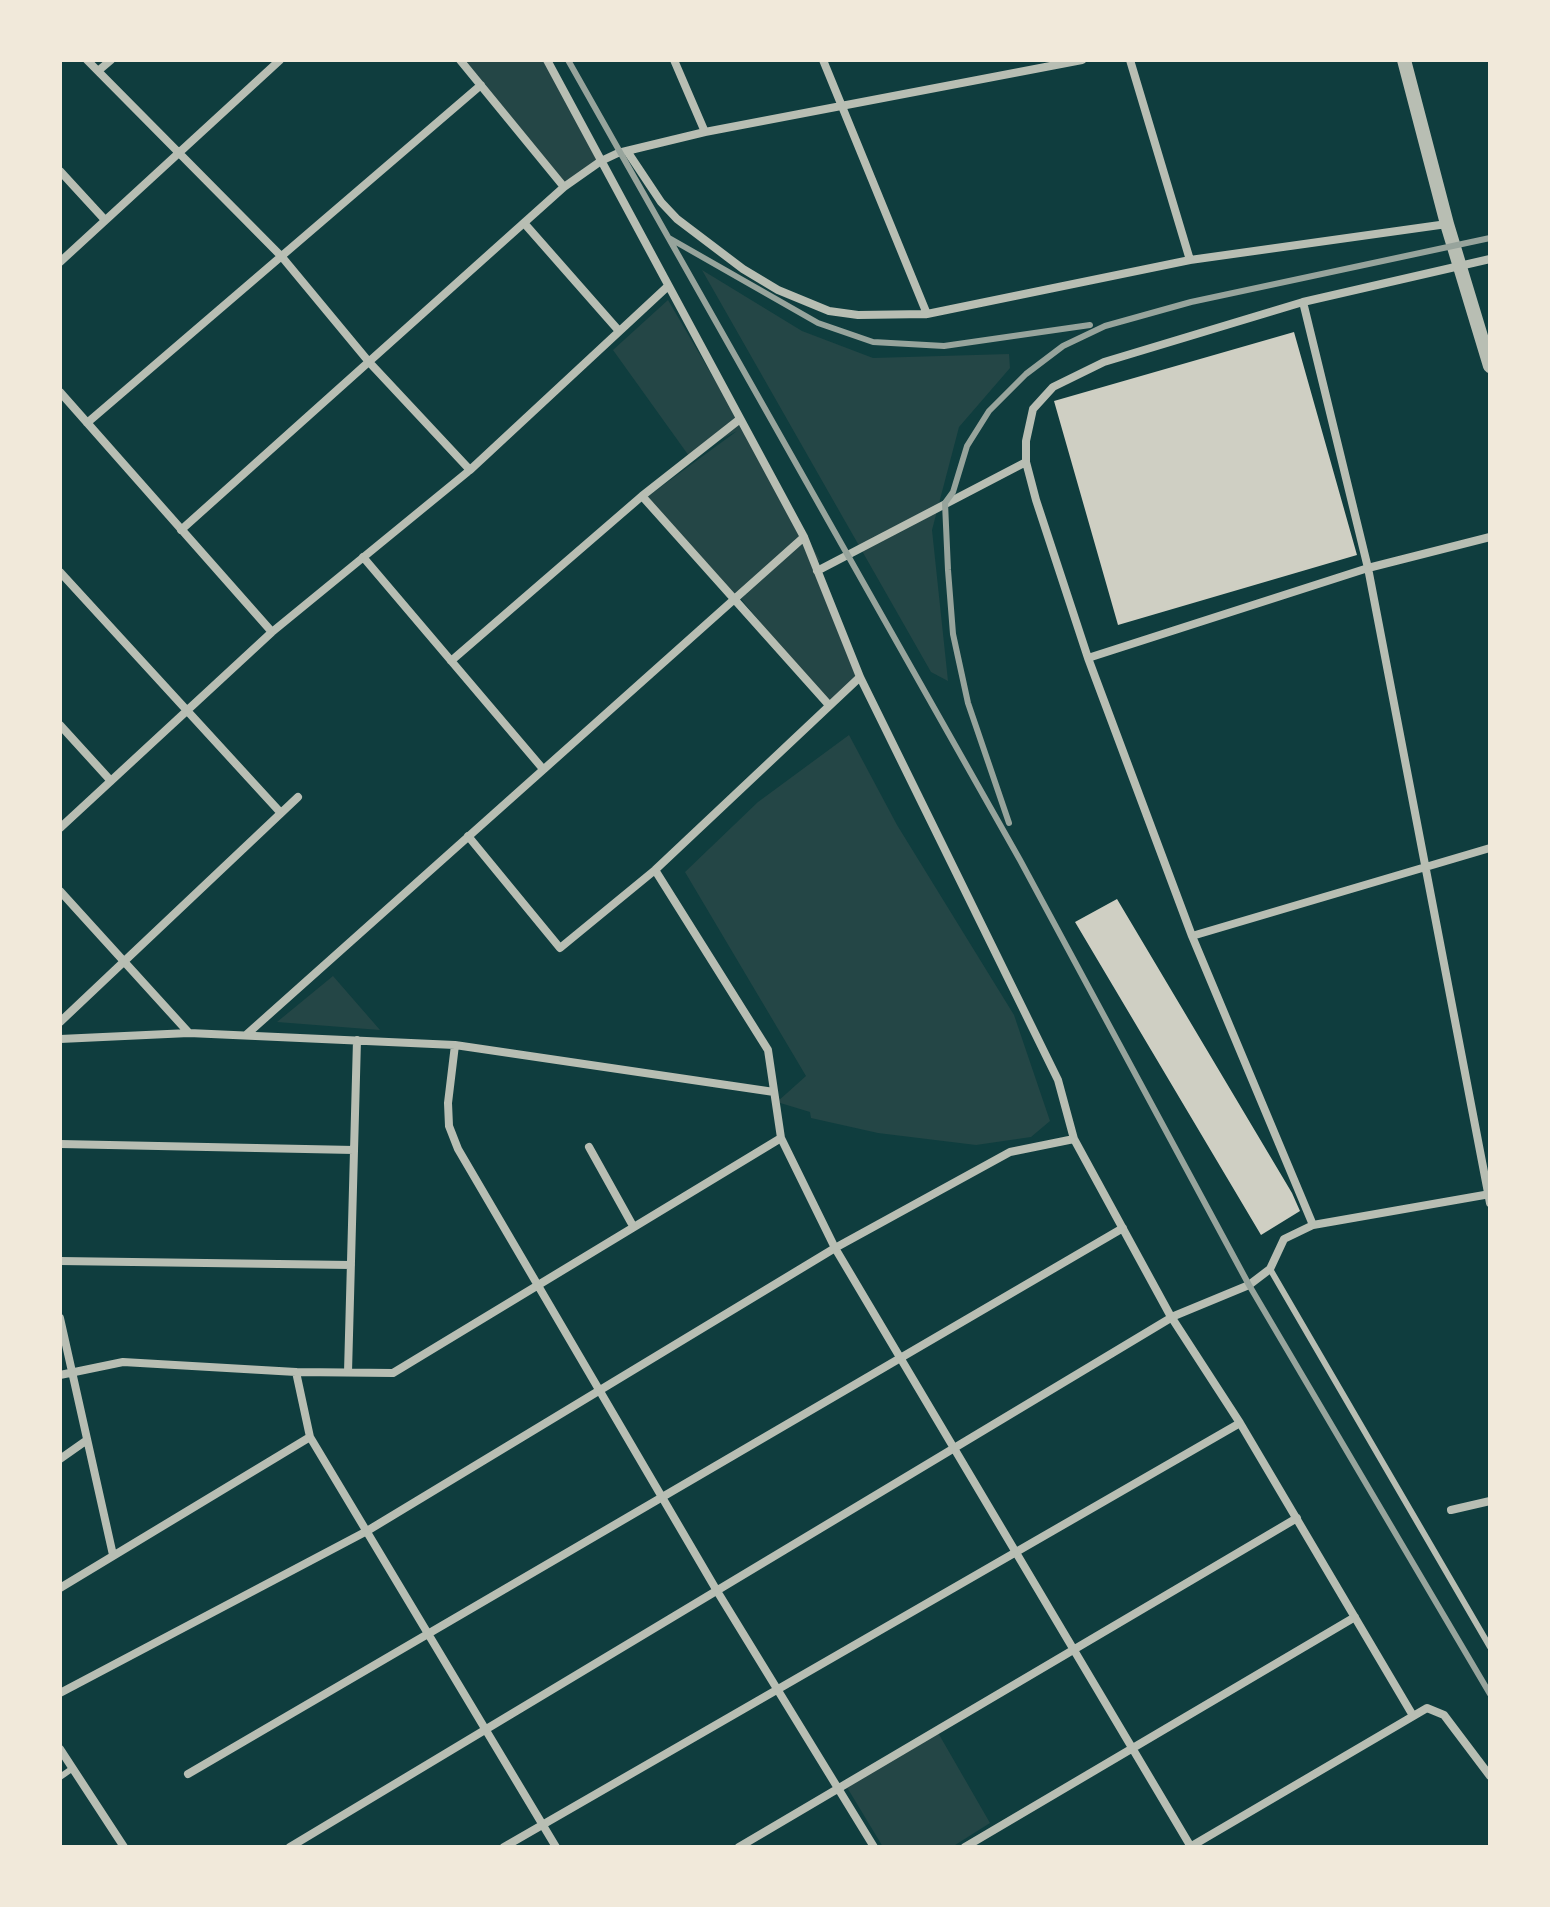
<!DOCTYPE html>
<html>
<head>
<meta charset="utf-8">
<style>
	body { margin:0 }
	#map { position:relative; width:1550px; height:1907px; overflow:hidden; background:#0f3d3e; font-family:Raleway,sans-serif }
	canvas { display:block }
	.frame { position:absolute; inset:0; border:62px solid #f1e9da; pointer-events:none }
</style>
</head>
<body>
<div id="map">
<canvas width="1550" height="1907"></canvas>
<div class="frame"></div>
</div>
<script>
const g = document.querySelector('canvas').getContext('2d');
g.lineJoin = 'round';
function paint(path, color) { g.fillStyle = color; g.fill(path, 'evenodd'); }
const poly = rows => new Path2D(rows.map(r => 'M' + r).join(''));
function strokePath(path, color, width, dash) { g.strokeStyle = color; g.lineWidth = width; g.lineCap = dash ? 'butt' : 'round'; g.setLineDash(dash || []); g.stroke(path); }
paint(poly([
	[461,60,545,60,599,164,568,187],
	[702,270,802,331,873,358,1009,354,1010,368,959,427,932,530,948,681,931,672],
	[668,300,820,560,814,562,860,676,828,704,741,599,747,593,735,598,647,497,737,431,689,456,613,350],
	[849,735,897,825,1014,1015,1050,1121,1031,1137,976,1145,878,1133,811,1118,810,1112,777,1102,806,1076,685,872,758,802],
	[333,976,380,1030,277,1022],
	[937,1731,990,1823,952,1847,883,1847,845,1784]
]), '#244646');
paint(poly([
	[1294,332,1357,555,1118,625,1054,401],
	[1117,899,1292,1193,1300,1211,1261,1235,1075,922]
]), '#cfcfc3');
strokePath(poly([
	[1270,1269,1490,1647],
	[60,1777,73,1768]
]), '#b8beb3', 6);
strokePath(poly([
	[87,60,282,257,369,362,470,470],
	[460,60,564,187],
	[547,60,804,537,860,677,1058,1080,1074,1139,1170,1315,1240,1423,1412,1714],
	[674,60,705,132],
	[823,60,927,314],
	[1130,60,1190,260],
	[98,71,111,60],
	[627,151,661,202,677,219,743,269,778,290,829,311,858,315,927,314,1190,260,1447,224],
	[60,171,105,220],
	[524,223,619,331],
	[60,262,280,60],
	[1303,302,1368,568,1490,1203],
	[60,392,272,632],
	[87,423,481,85],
	[642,496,828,704],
	[181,530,564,187,601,161,618,153,705,132,1082,60],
	[363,557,543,769],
	[817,571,1026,462],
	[60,572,280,812],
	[1088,658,1368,568,1490,537],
	[451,661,642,496,740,419],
	[60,725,111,781],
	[60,828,272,632,470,470,667,287],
	[468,836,560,948,655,870,860,677],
	[655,870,768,1050,781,1138,835,1248,1191,1847],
	[60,891,189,1033],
	[1192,936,1490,848],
	[60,1022,298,797],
	[246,1035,804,537],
	[60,1039,189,1033,455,1045,774,1092],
	[455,1045,448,1103,449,1126,458,1149,717,1591,874,1847],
	[60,1144,354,1150],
	[589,1147,633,1226],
	[1313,1225,1192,936,1088,658,1036,500,1026,462,1026,441,1033,409,1053,387,1104,362,1303,302,1490,259],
	[60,1261,351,1265],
	[60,1318,113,1555],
	[296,1372,310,1437,556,1847],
	[348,1372,357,1040],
	[60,1375,123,1362,296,1372,393,1373,781,1138],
	[60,1459,87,1440],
	[1451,1510,1490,1501],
	[60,1588,310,1437],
	[60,1693,367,1531,835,1248,1010,1152,1074,1139],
	[60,1749,124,1847],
	[188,1774,1123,1228],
	[290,1847,1174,1316,1249,1285,1270,1269,1284,1239,1313,1225,1490,1194],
	[504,1847,1240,1423],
	[739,1847,1297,1518],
	[965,1847,1355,1617],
	[1190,1847,1427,1708,1444,1715,1490,1776]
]), '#b8beb3', 8);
strokePath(poly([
	[1404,60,1447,224,1490,366]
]), '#b8beb3', 14);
strokePath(poly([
	[568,60,1020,860,1249,1285,1490,1694],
	[669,238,818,323,873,342,944,346,1090,325],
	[1009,823,968,703,953,634,948,570,945,503,953,492,967,446,989,411,1026,374,1063,346,1105,326,1191,302,1490,238]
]), '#97a49c', 6);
</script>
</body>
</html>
